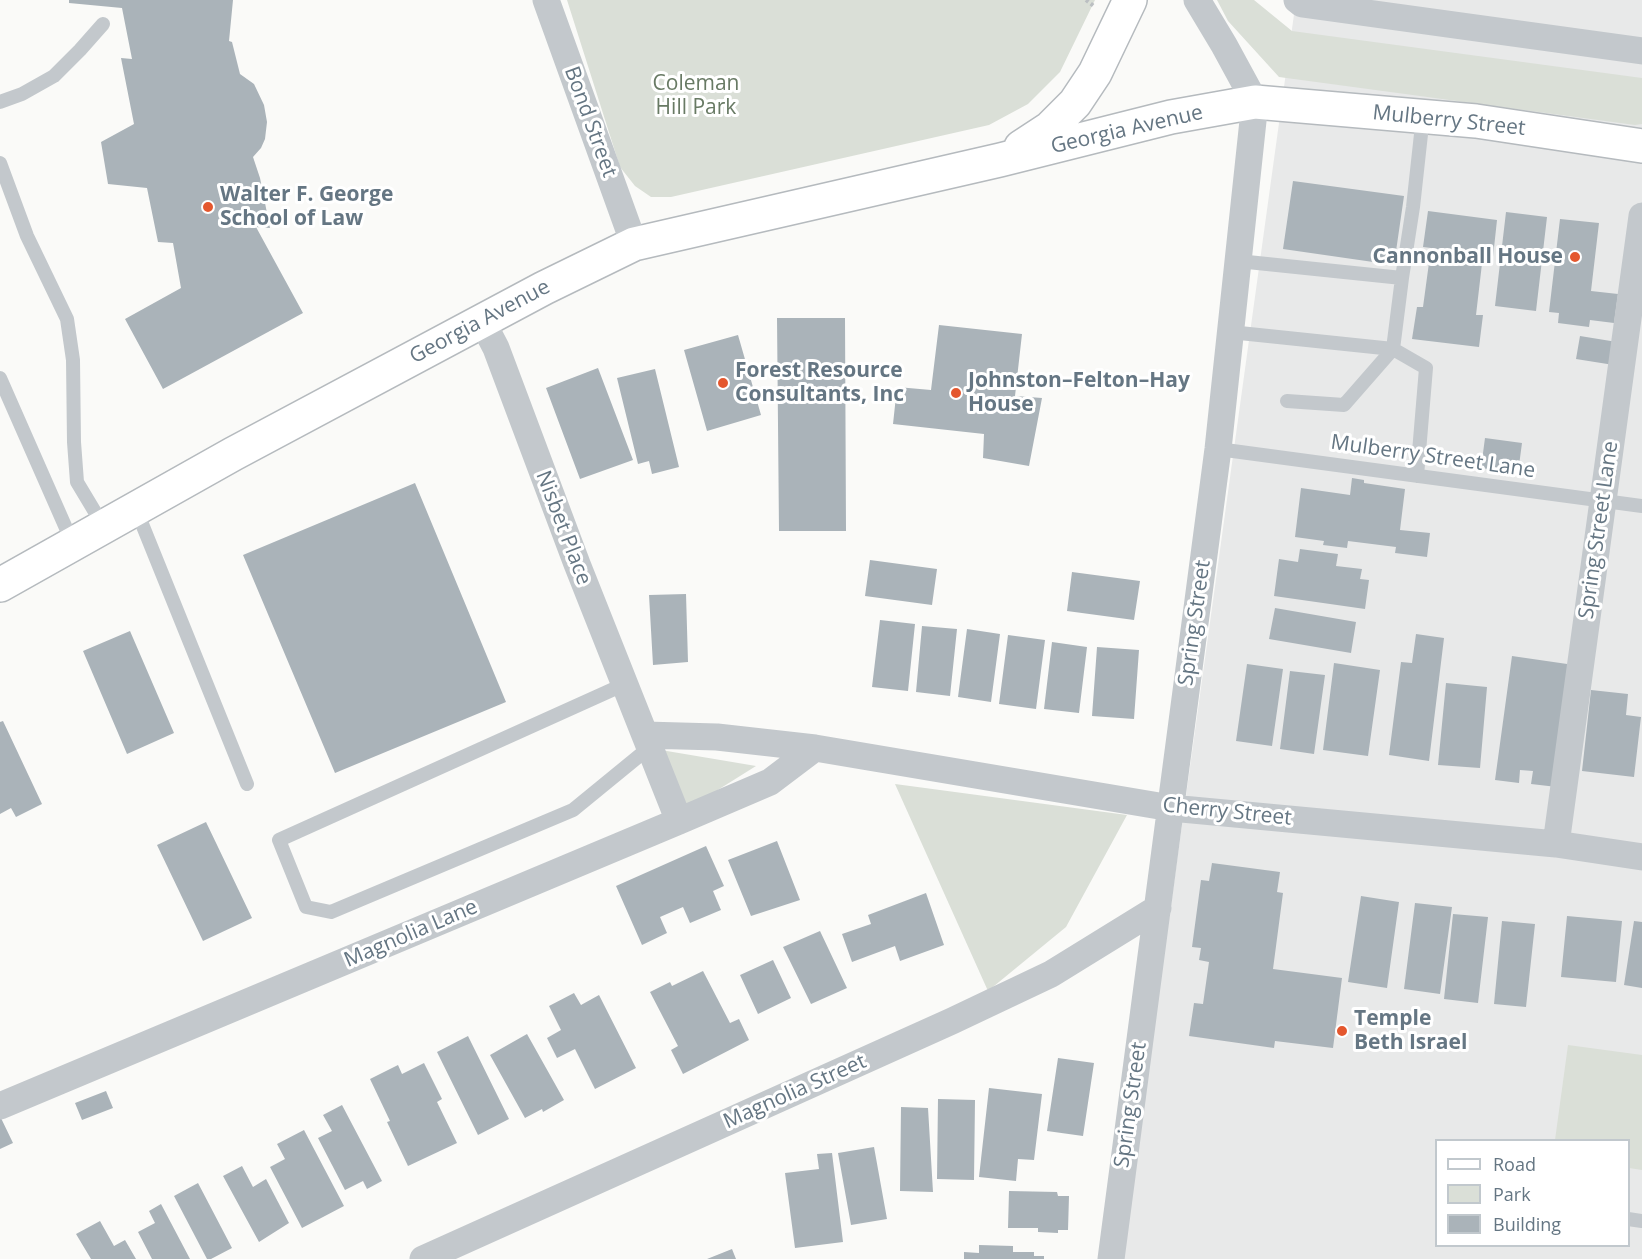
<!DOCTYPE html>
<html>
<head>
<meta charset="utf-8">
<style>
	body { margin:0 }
	#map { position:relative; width:1642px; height:1259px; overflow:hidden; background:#fafaf8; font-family:"Open Sans",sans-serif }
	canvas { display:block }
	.legend { position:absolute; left:1435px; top:1139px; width:195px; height:108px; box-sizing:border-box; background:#fff; border:2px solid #c1c8cd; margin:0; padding:8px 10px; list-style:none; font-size:18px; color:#657683 }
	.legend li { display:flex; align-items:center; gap:12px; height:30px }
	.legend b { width:30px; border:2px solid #c1c8cd }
</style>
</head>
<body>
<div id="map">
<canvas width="1642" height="1259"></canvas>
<ul class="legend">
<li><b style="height:8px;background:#fff"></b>Road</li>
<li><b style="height:16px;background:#dadfd7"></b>Park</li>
<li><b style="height:16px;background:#aab3b9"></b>Building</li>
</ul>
</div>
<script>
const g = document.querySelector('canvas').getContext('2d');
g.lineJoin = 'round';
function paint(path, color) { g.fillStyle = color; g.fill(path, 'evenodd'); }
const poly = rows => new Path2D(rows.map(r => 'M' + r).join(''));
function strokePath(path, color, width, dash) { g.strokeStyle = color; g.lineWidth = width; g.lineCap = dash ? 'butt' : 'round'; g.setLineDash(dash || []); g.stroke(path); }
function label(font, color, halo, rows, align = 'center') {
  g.font = font + ' "Open Sans",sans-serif'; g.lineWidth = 6; g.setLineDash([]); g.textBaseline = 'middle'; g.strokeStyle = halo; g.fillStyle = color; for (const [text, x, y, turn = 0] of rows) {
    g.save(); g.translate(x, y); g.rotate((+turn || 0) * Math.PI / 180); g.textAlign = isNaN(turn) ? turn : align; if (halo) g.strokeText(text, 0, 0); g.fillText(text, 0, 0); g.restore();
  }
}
paint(poly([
	[1296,0,1642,0,1642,1259,1122,1259],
	[1436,1140,1628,1140,1628,1246,1436,1246]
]), '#e8e9e9');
paint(poly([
	[567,0,1095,0,1060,72,1028,104,989,125,671,197,651,197,635,186,620,167],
	[1217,0,1254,0,1292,31,1642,78,1642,124,1635,125,1279,77,1228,21],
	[655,749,756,766,681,813],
	[895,784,1127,815,1066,927,988,991],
	[1568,1045,1642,1055,1642,1170,1629,1168,1628,1140,1555,1140]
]), '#dadfd7');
paint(poly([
	[69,0,233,0,229,41,232,42,240,74,254,84,264,105,267,122,265,139,261,148,253,157,260,178,270,228,256,227,303,313,163,389,125,319,181,288,173,243,158,242,147,188,108,184,101,142,134,124,121,58,132,59,122,8,69,3],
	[1293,181,1404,196,1394,265,1283,249],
	[1428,211,1497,220,1493,257,1483,255,1476,315,1483,315,1479,347,1412,339,1417,307,1423,307,1431,248,1423,247],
	[1506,212,1547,217,1536,311,1495,306],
	[1560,219,1599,223,1591,291,1618,294,1614,323,1590,320,1589,327,1558,323,1559,313,1549,312],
	[777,318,845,318,846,531,779,531],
	[939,325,1022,334,1015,396,1042,398,1029,466,983,458,984,434,893,424,897,387,931,390],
	[738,335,761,415,707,431,684,350],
	[1580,336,1623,343,1620,366,1576,359],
	[598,368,633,460,580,479,546,388],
	[655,369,679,467,652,474,649,461,638,464,617,378],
	[1485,438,1522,443,1518,473,1481,468],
	[1352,478,1364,480,1364,483,1405,489,1400,530,1430,533,1427,557,1395,553,1396,547,1348,541,1347,548,1323,545,1324,541,1295,537,1301,488,1350,495],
	[415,483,506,702,335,773,243,555],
	[1300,549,1338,554,1336,566,1362,569,1360,579,1369,580,1365,609,1274,596,1279,559,1298,562],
	[870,560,937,569,932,605,865,596],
	[1072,572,1140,581,1134,620,1067,611],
	[686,594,688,662,653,665,649,595],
	[1275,608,1356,622,1351,653,1269,639],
	[880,620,915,624,908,691,872,687],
	[922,626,957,629,950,696,916,692],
	[967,629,1000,634,991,702,958,697],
	[130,631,174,733,127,754,83,651],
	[1416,634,1444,638,1429,761,1389,755,1401,662,1412,663],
	[1008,635,1045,640,1036,709,999,704],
	[1052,642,1087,647,1079,713,1044,709],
	[1097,647,1139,650,1134,719,1092,716],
	[1512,656,1574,665,1557,787,1531,784,1533,771,1520,770,1519,783,1495,780],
	[1334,663,1380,670,1368,756,1323,750],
	[1247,664,1283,669,1272,746,1236,741],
	[1290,671,1325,675,1314,754,1280,749],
	[1446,683,1487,687,1480,768,1438,765],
	[1591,690,1628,694,1626,715,1641,717,1634,777,1582,771],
	[3,721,42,804,16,817,11,808,0,814,0,722],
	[206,822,252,918,203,941,157,845],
	[777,841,800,900,751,916,728,860],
	[706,846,724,886,713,891,721,910,690,923,683,907,660,917,667,933,642,945,616,886],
	[1212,863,1280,872,1277,892,1283,893,1273,969,1342,978,1333,1048,1275,1041,1274,1048,1189,1036,1194,1003,1203,1004,1209,962,1199,960,1201,948,1192,947,1201,880,1209,881],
	[926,893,944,945,900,961,895,946,852,962,842,934,871,924,868,915],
	[1361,896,1399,902,1387,988,1348,982],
	[1415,903,1452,907,1440,994,1404,989],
	[1453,914,1488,917,1478,1003,1444,999],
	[1567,916,1622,921,1616,982,1561,977],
	[1502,921,1535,924,1526,1007,1494,1004],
	[1634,921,1642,922,1642,988,1624,985],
	[820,931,847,988,811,1004,783,947],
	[773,960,791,998,758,1014,740,975],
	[703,971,730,1023,739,1019,749,1040,683,1074,671,1050,678,1046,650,992,670,982,672,986],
	[574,993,581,1005,599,995,636,1068,595,1089,575,1049,557,1058,547,1038,561,1030,549,1006],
	[527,1034,564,1100,543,1112,542,1109,525,1118,490,1055],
	[468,1036,509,1119,478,1135,437,1052],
	[1058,1058,1094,1063,1083,1136,1047,1131],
	[424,1063,442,1099,437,1102,457,1143,408,1166,387,1122,390,1121,370,1079,398,1065,402,1074],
	[989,1088,1042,1094,1034,1160,1018,1159,1016,1181,979,1177],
	[106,1091,113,1108,82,1120,75,1103],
	[938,1099,975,1100,974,1180,937,1179],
	[342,1105,382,1181,367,1189,363,1181,345,1190,318,1138,332,1131,323,1115],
	[901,1107,928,1108,933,1192,900,1191],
	[0,1116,13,1143,0,1149],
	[304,1130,344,1206,302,1228,270,1167,285,1159,277,1144],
	[874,1147,887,1219,851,1225,838,1153],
	[832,1153,843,1242,795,1248,785,1173,819,1169,817,1154],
	[242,1166,253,1187,266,1179,289,1223,259,1242,223,1176],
	[198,1183,232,1248,211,1259,207,1259,174,1196],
	[1009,1191,1057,1192,1058,1196,1069,1196,1068,1230,1058,1230,1058,1233,1038,1232,1038,1228,1008,1228],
	[161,1204,190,1259,152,1259,138,1232,155,1223,149,1211],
	[100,1221,114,1246,125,1240,136,1259,91,1259,76,1234],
	[979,1245,1013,1246,1013,1252,1034,1252,1034,1256,1044,1256,1044,1259,964,1259,964,1252,979,1253],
	[732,1249,736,1259,707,1259]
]), '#aab3b9');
const primary = poly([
	[1021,147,1050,128,1075,103,1095,73,1130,0],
	[0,585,233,454,544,288,634,244,1000,160,1171,117,1255,102,1476,121,1642,146]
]);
strokePath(primary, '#b5babe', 36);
strokePath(poly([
	[1086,0,1095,7]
]), '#bbbfc2', 4, [3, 3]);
strokePath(poly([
	[0,102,22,94,54,76,80,50,103,24],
	[0,163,27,236,67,319,73,360,74,442,77,482,104,527],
	[1238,261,1402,278,1413,207,1423,116],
	[1230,332,1393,349,1426,368,1417,476],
	[0,378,73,544],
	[1287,401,1344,405,1393,349,1402,278],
	[1218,449,1642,506],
	[136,509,247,784],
	[625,684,279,840,306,907,331,912,573,810,650,747],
	[1628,1219,1642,1221]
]), '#c3c8cc', 14);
strokePath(poly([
	[546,0,634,244],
	[1297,0,1302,4,1642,51],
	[482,321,496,348,577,564,679,821],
	[645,735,717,737,815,748,1171,808,1556,844,1642,857],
	[1556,844,1642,216],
	[0,1106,679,821,770,782,815,748],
	[423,1259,952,1021,1051,974,1158,908],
	[1111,1259,1218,449,1255,102,1224,45,1197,0]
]), '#c3c8cc', 27);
strokePath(primary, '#fff', 33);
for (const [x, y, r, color] of [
	[208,207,6,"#e4572e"],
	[1575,257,6,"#e4572e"],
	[723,383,6,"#e4572e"],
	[956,393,6,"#e4572e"],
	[1342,1031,6,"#e4572e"]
]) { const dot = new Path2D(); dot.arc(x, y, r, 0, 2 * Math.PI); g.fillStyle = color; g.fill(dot); strokePath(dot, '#fff', 2); }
label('21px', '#687a64', '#fff', [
	["Coleman",696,84],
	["Hill Park",696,108]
]);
label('21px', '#657683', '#fff', [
	["Mulberry Street",1449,121,6],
	["Bond Street",590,122,70],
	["Georgia Avenue",1127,130,-13],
	["Georgia Avenue",480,322,-28],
	["Mulberry Street Lane",1433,457,8],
	["Nisbet Place",563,528,69],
	["Spring Street Lane",1599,530,-82],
	["Spring Street",1195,623,-82],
	["Cherry Street",1227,812,6],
	["Magnolia Lane",411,934,-23],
	["Magnolia Street",795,1092,-24],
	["Spring Street",1131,1105,-82]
]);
label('bold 21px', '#657683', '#fff', [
	["Walter F. George",220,195],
	["School of Law",220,219],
	["Cannonball House",1563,257,"right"],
	["Forest Resource",735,371],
	["Consultants, Inc",735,395],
	["Johnston–Felton–Hay",968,381],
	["House",968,405],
	["Temple",1354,1019],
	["Beth Israel",1354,1043]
], 'left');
</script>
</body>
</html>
